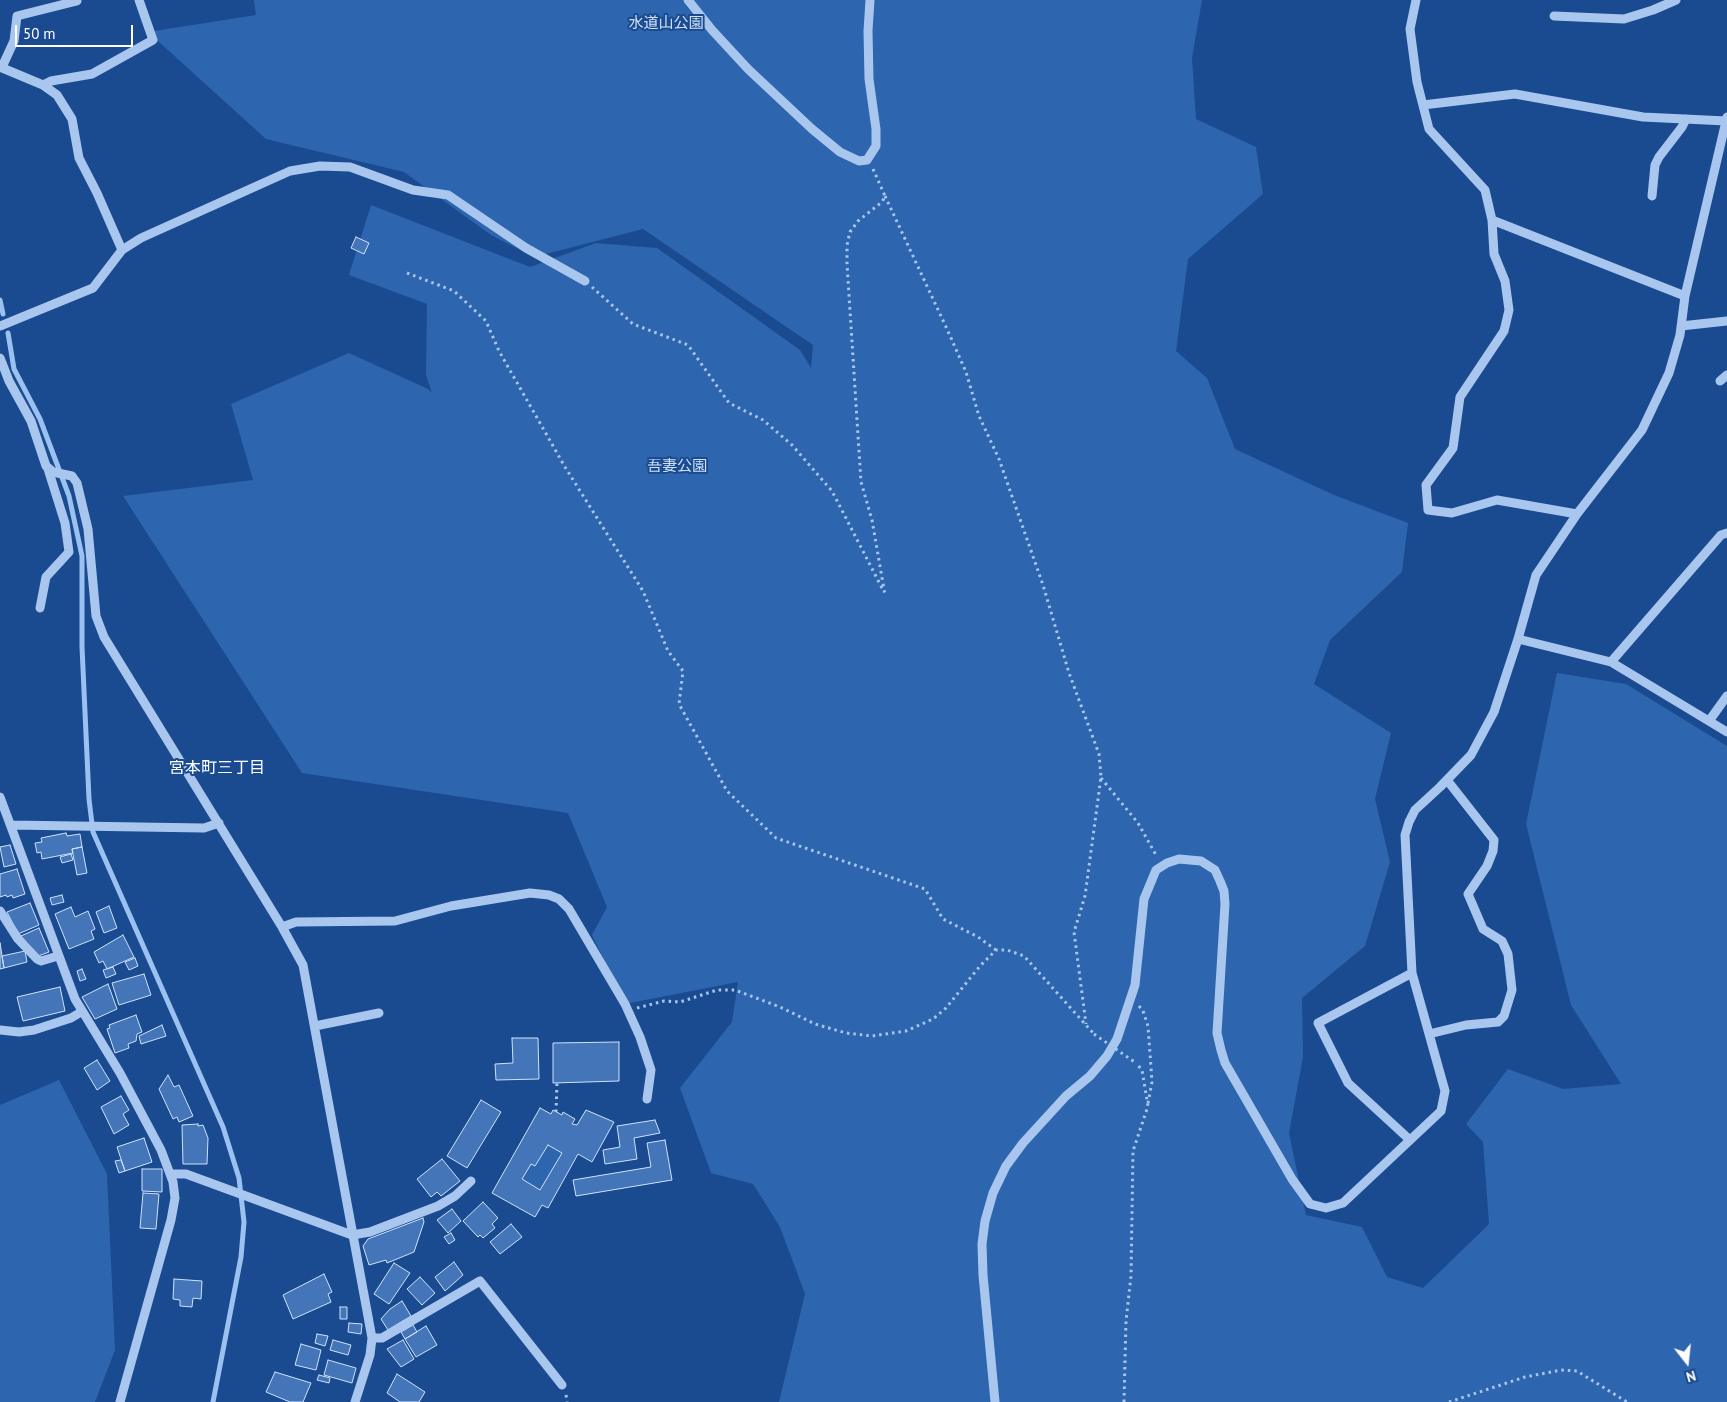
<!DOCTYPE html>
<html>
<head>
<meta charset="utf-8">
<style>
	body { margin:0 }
	#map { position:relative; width:1727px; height:1402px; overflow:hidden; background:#1a4b90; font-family:"PT Sans",sans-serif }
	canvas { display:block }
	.north { position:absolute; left:1662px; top:1337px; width:50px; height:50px; -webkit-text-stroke:4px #1a4b90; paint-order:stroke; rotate:164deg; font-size:14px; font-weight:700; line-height:20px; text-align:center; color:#fff }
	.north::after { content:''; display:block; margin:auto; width:18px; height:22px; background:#fff; clip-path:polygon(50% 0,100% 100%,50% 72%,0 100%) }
	.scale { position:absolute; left:15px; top:25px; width:118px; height:22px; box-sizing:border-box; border:2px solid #fff; border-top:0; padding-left:6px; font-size:15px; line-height:18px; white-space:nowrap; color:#fff; -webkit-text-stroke:4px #1a4b90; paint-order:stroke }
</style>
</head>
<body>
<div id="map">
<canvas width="1727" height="1402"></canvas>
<div class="north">N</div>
<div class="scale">50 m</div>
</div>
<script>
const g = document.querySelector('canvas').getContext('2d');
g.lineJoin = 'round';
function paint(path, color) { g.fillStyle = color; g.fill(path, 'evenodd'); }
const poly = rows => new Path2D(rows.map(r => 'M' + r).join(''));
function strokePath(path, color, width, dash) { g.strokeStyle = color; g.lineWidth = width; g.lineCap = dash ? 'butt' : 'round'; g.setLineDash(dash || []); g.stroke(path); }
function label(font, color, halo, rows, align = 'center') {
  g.font = font + ' "PT Sans","Noto Sans JP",sans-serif'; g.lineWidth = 4; g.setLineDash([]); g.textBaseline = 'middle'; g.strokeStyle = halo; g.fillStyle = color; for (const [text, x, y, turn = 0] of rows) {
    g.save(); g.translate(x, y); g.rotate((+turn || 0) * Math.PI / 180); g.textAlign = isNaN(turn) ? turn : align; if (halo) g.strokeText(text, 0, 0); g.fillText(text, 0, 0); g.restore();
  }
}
paint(poly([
	[254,0,1202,0,1192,58,1196,119,1256,147,1263,194,1188,259,1176,351,1207,378,1235,449,1334,495,1408,523,1402,572,1330,640,1314,684,1391,733,1375,799,1390,862,1365,946,1302,998,1303,1057,1289,1133,1306,1215,1362,1227,1387,1277,1423,1288,1489,1224,1483,1142,1466,1124,1508,1069,1563,1089,1621,1084,1571,1005,1526,824,1557,673,1626,684,1727,746,1727,1402,779,1402,805,1294,780,1227,753,1184,711,1173,680,1088,732,1022,738,982,625,1004,592,935,607,907,568,813,302,773,123,496,253,480,231,404,349,353,428,389,432,393,426,375,427,304,349,275,371,205,530,267,596,243,657,248,800,350,811,368,813,345,643,229,534,257,491,235,404,172,266,139,148,32,256,15],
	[59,1080,107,1174,115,1350,95,1402,0,1402,0,1105],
	[548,1145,562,1153,540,1190,522,1179,531,1164,535,1166]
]), '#2d65ae');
strokePath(poly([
	[0,300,3,314],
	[8,333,14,369,40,419,69,496,82,556,82,647,89,799,93,832,223,1127,239,1178,244,1222,241,1257,213,1402]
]), '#9bc1f1', 5);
const building = poly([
	[356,237,369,243,364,254,351,248,356,237],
	[66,833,67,836,80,834,82,847,72,849,73,853,42,859,41,852,37,853,35,843,42,842,41,838,66,833],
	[10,845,16,864,4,867,0,847,10,845],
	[82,847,87,873,77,875,72,849,82,847],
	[71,854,73,860,62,863,60,857,71,854],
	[17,869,25,894,13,898,12,895,7,897,6,895,0,897,0,874,17,869],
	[62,895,64,902,52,905,50,898,62,895],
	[30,903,39,925,18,934,7,912,30,903],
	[109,906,117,928,104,933,96,912,109,906],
	[71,907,75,917,88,911,95,929,91,931,94,939,69,949,55,914,71,907],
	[39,928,49,952,38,956,21,936,39,928],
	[123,935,134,957,107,969,103,961,99,963,94,952,123,935],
	[0,943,4,968,0,969,0,943],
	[25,951,27,962,4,968,2,956,25,951],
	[135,958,138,966,129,970,125,962,135,958],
	[113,967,116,974,106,978,103,970,113,967],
	[82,969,86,979,80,981,77,971,82,969],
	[144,974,151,995,119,1005,112,983,144,974],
	[108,984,117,1009,95,1019,82,997,108,984],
	[60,987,65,1011,23,1021,17,997,60,987],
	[136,1015,142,1032,137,1034,136,1041,128,1044,129,1048,115,1053,107,1029,110,1028,109,1025,136,1015],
	[162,1025,166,1036,141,1044,139,1036,162,1025],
	[512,1038,538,1038,539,1079,496,1080,495,1064,513,1063,512,1038],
	[619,1042,619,1081,553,1083,553,1043,619,1042],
	[97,1060,110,1081,97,1090,84,1068,97,1060],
	[168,1075,174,1087,179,1085,193,1116,179,1122,177,1117,173,1119,159,1089,168,1075],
	[121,1096,129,1110,123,1114,129,1125,114,1134,101,1107,121,1096],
	[481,1100,501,1112,467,1168,447,1156,481,1100],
	[540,1108,551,1114,553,1110,562,1115,563,1112,575,1119,572,1124,577,1125,586,1110,614,1122,592,1162,578,1154,548,1208,542,1205,535,1217,492,1193,540,1108],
	[548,1145,562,1153,540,1190,522,1179,531,1164,535,1166,548,1145],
	[655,1120,660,1133,634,1138,637,1159,605,1164,603,1150,620,1147,617,1126,655,1120],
	[198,1124,198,1126,203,1125,208,1138,207,1164,183,1164,182,1125,198,1124],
	[144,1138,152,1162,125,1171,117,1147,144,1138],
	[665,1140,672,1180,576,1196,573,1180,651,1167,647,1143,665,1140],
	[442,1159,460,1181,441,1196,437,1192,431,1197,417,1179,442,1159],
	[121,1160,125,1171,119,1173,115,1161,121,1160],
	[142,1169,162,1169,162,1192,142,1191,142,1169],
	[143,1193,159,1194,156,1229,140,1228,143,1193],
	[483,1202,498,1218,492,1224,495,1228,483,1238,480,1235,478,1237,463,1221,483,1202],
	[452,1209,461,1221,448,1233,437,1220,452,1209],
	[423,1218,424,1222,414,1252,387,1263,386,1260,369,1265,363,1246,368,1239,423,1218],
	[511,1224,522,1237,500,1254,490,1242,511,1224],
	[451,1233,455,1240,449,1244,444,1237,451,1233],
	[454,1262,463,1275,445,1291,435,1277,454,1262],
	[394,1263,410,1273,389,1304,374,1294,394,1263],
	[324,1274,332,1292,328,1294,331,1302,293,1319,283,1295,324,1274],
	[420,1277,435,1293,422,1305,407,1289,420,1277],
	[174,1279,202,1281,201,1299,193,1298,192,1307,180,1306,180,1300,173,1299,174,1279],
	[402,1301,411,1316,388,1330,381,1319,390,1309,402,1301],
	[340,1307,347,1307,347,1319,340,1319,340,1307],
	[349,1323,362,1324,361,1334,348,1332,349,1323],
	[413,1325,417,1332,405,1339,401,1332,413,1325],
	[426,1326,437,1345,416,1357,405,1339,426,1326],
	[317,1334,328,1336,325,1346,315,1343,317,1334],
	[333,1340,351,1345,348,1355,330,1350,333,1340],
	[403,1340,414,1359,401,1367,387,1349,403,1340],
	[301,1344,321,1350,316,1370,295,1365,301,1344],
	[328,1360,356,1368,352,1383,324,1375,328,1360],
	[275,1372,311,1383,303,1402,290,1402,266,1392,275,1372],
	[397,1374,425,1392,419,1402,400,1402,387,1393,397,1374],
	[319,1375,330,1378,329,1383,317,1380,319,1375]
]);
paint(building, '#4375b8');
strokePath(building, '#cfe2fa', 1);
strokePath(poly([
	[873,169,885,196,882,202,858,221,850,232,847,245,847,264,861,482,872,520,885,595],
	[885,196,947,329,966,372,979,416,999,459,1043,585,1069,673,1099,754,1101,777,1085,896,1074,932,1086,1024],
	[407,273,454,291,486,321,499,351,565,467,643,591,668,651,683,671,679,704,727,791,776,838,925,889,943,919,978,937,996,950],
	[592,287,633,324,688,345,729,403,763,420,792,445,832,491,884,592],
	[1101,778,1138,823,1156,855],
	[1139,1006,1143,1011,1148,1026,1152,1082,1148,1103],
	[637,1008,664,1001,680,1002,717,990,735,990,780,1007,815,1024,846,1033,872,1036,906,1031,933,1019,946,1008,980,966,996,950,1007,950,1024,956,1094,1034],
	[556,1112,557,1083],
	[566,1395,567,1402],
	[1124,1402,1126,1321,1131,1276,1133,1151,1148,1106,1142,1070,1136,1063],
	[1449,1402,1525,1377,1561,1370,1577,1371,1627,1402]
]), '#a9c7ee', 3, [2.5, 4]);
strokePath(poly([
	[688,0,712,30,748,69,812,129,840,152,859,161,867,160,876,146,876,129,869,79,868,31,870,0],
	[1416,0,1410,29,1417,82,1429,129,1485,190,1492,220,1494,254,1505,281,1509,310,1504,331,1460,397,1453,448,1426,485,1428,510,1452,513,1497,500,1577,514],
	[1554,16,1624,19,1653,10,1676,0],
	[0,67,43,85,57,95,72,119,79,158,97,193,122,250],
	[2,67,14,41,17,16,77,1],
	[43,85,51,81,92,74,153,40,139,0],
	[1423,105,1515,94,1643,117,1726,121],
	[1652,196,1655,165,1659,157,1682,127,1686,119],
	[1492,220,1685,296],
	[0,326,93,288,122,250,141,238,290,171,320,166,350,167,413,190,448,195,526,248,585,281],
	[1681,326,1727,321],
	[0,358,9,381,31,421,46,466,53,472,72,476,77,483,88,529,96,616,104,637,282,927,303,965,372,1338,370,1355,355,1402],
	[1720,381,1727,375],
	[40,608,46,577,69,552,65,523,48,469],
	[1518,639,1611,662,1727,732],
	[1611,662,1721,535,1727,533],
	[1709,721,1727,696],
	[0,797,75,999,120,1073,161,1150,173,1182,175,1198,171,1220,120,1402],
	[11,825,204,828,219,823],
	[0,911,18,939,37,959,41,961,58,956],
	[282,927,296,922,395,921,451,906,530,893,549,895,559,899,569,909,625,1004,640,1037,651,1070,647,1099],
	[315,1026,379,1013],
	[0,1030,19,1032,34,1030,71,1018,81,1012],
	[1429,1034,1466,1025,1498,1022,1504,1016,1512,990,1508,954,1502,941,1483,929,1468,894,1487,866,1493,851,1494,840,1447,780],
	[1410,1140,1348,1083,1318,1023,1412,973],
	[172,1174,186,1174,352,1235,370,1232,438,1206,455,1196,471,1181],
	[372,1338,382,1338,480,1281,562,1385],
	[995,1402,983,1275,982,1244,985,1221,993,1193,1006,1166,1023,1143,1066,1096,1090,1076,1107,1056,1117,1039,1135,985,1144,899,1156,870,1167,863,1179,859,1201,861,1215,870,1220,881,1224,891,1225,904,1217,1033,1221,1050,1225,1063,1292,1179,1310,1204,1326,1208,1343,1203,1441,1111,1445,1091,1412,973,1405,835,1409,822,1415,810,1440,787,1471,755,1494,712,1518,639,1536,575,1577,514,1642,430,1669,373,1680,335,1685,296,1727,117]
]), '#a9c7ee', 9);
strokePath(poly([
	[1094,1034,1136,1063]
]), '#a9c7ee', 3, [2.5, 4]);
label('15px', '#cfe2fa', '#1a4b90', [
	["水道山公園",666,24],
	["吾妻公園",677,467]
]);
label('16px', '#fff', '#1a4b90', [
	["宮本町三丁目",217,768]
]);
</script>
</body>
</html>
